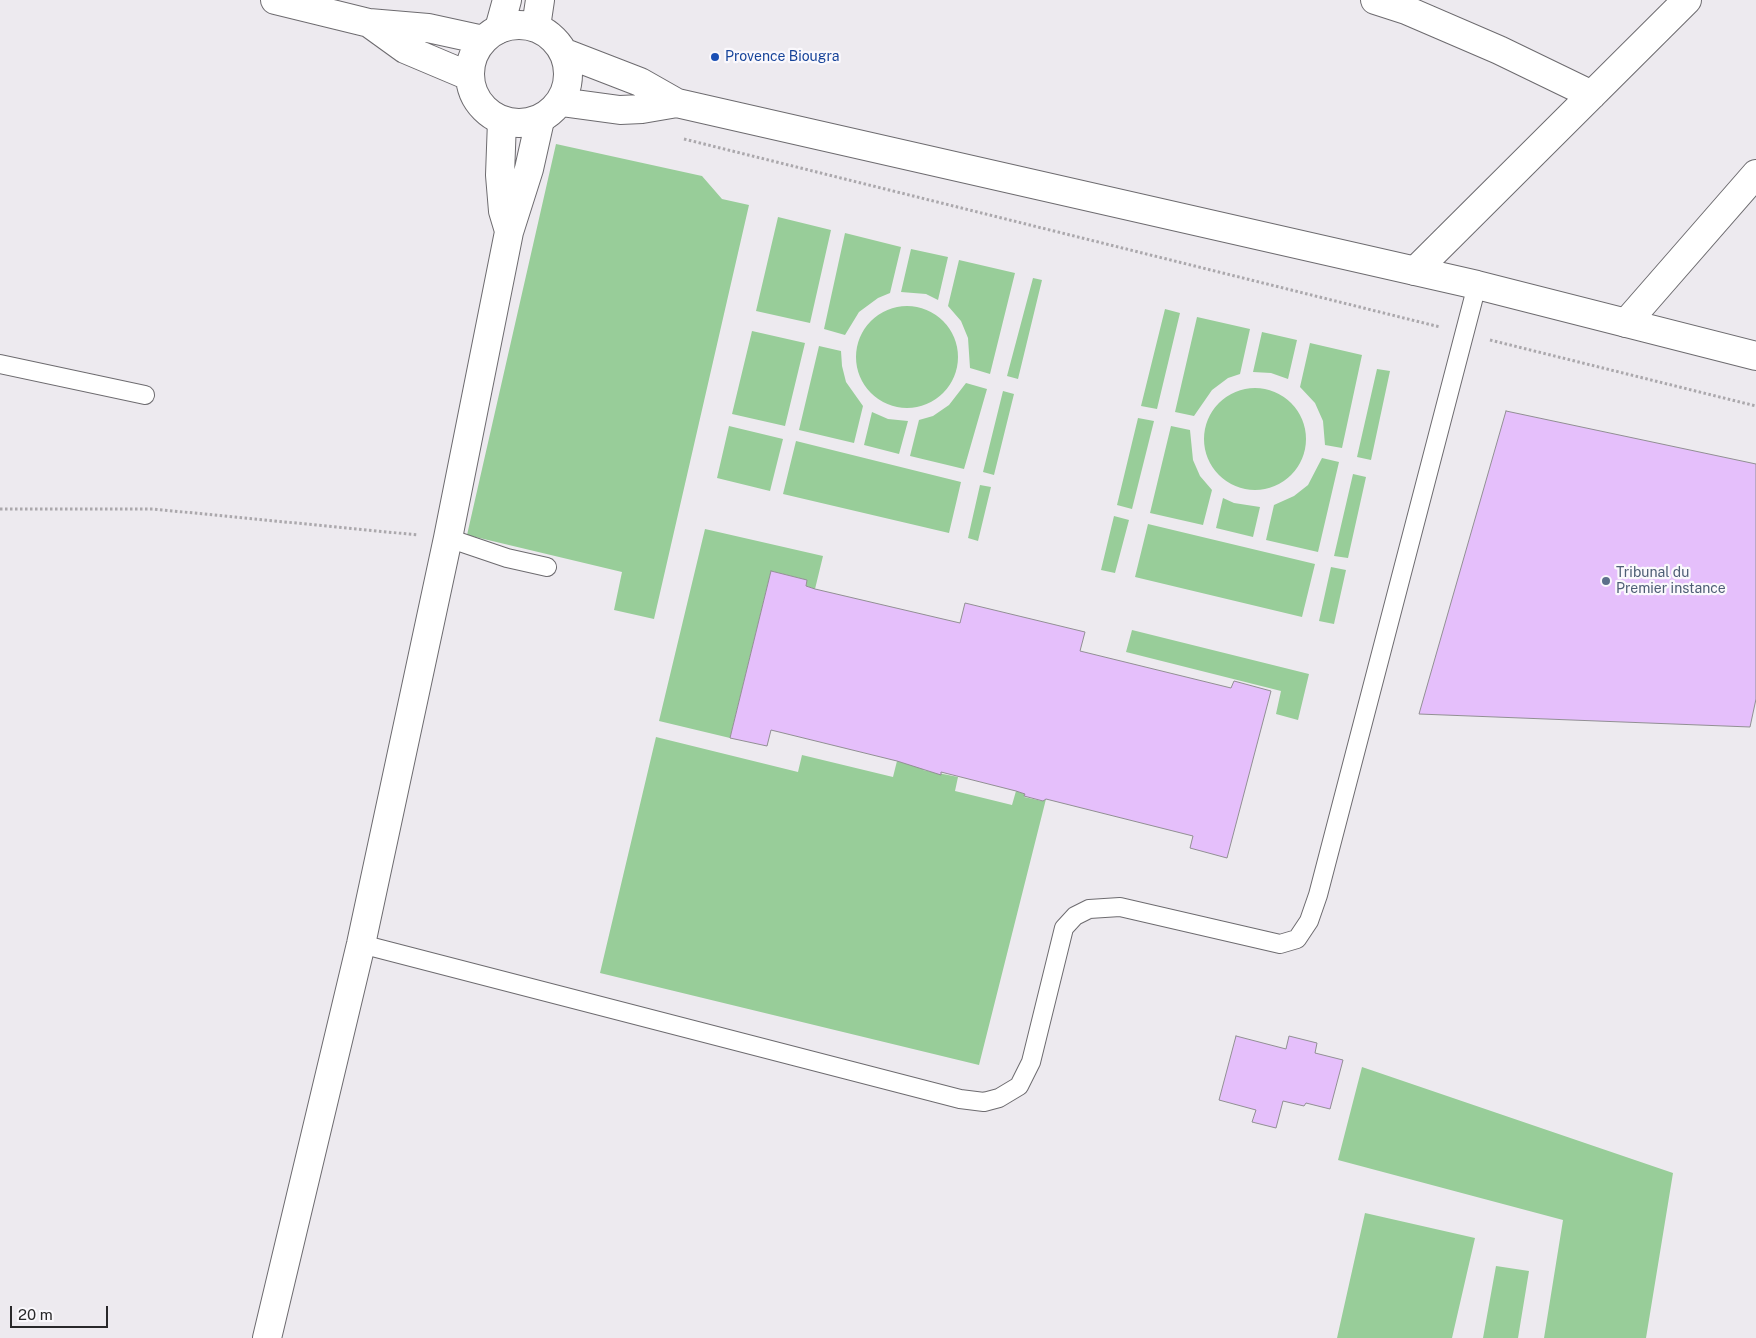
<!DOCTYPE html>
<html>
<head>
<meta charset="utf-8">
<style>
	body { margin:0 }
	#map { position:relative; width:1756px; height:1338px; overflow:hidden; background:#edeaef; font-family:"Public Sans",sans-serif }
	canvas { display:block }
	.scale { position:absolute; left:10px; top:1306px; width:98px; height:22px; box-sizing:border-box; border:2px solid #29282a; border-top:0; padding-left:6px; font-size:15px; line-height:18px; white-space:nowrap; color:#29282a; -webkit-text-stroke:4px #faf8fc; paint-order:stroke }
</style>
</head>
<body>
<div id="map">
<canvas width="1756" height="1338"></canvas>
<div class="scale">20 m</div>
</div>
<script>
const g = document.querySelector('canvas').getContext('2d');
g.lineJoin = 'round';
function paint(path, color) { g.fillStyle = color; g.fill(path, 'evenodd'); }
const poly = rows => new Path2D(rows.map(r => 'M' + r).join(''));
function strokePath(path, color, width, dash) { g.strokeStyle = color; g.lineWidth = width; g.lineCap = dash ? 'butt' : 'round'; g.setLineDash(dash || []); g.stroke(path); }
function label(font, color, halo, rows, align = 'center') {
  g.font = font + ' "Public Sans",sans-serif'; g.lineWidth = 4.5; g.setLineDash([]); g.textBaseline = 'middle'; g.strokeStyle = halo; g.fillStyle = color; for (const [text, x, y, turn = 0] of rows) {
    g.save(); g.translate(x, y); g.rotate((+turn || 0) * Math.PI / 180); g.textAlign = isNaN(turn) ? turn : align; if (halo) g.strokeText(text, 0, 0); g.fillText(text, 0, 0); g.restore();
  }
}
paint(poly([
	[556,144,702,176,722,199,749,205,654,619,614,610,622,572,467,535],
	[778,217,831,230,810,323,756,311],
	[845,233,901,247,890,293,878,298,859,312,845,335,824,329],
	[911,249,948,257,938,300,926,294,901,292],
	[959,260,1015,273,990,374,970,368,968,338,961,321,948,306],
	[1033,278,1042,280,1018,379,1007,376],
	'856 357a51 51 0 1 1 102 0a51 51 0 1 1-102 0Z',
	[1165,309,1180,313,1157,409,1141,406],
	[1197,317,1250,329,1240,374,1228,378,1212,390,1194,416,1175,412],
	[752,331,805,343,785,426,732,414],
	[1262,332,1297,340,1288,379,1271,373,1253,372],
	[1310,343,1362,355,1342,448,1325,445,1323,421,1315,403,1300,387],
	[819,346,841,351,842,366,846,382,863,406,854,443,799,430],
	[1377,369,1390,371,1371,460,1357,457],
	[966,383,987,389,964,469,910,456,919,420,933,416,949,405],
	'1204 439a51 51 0 1 1 102 0a51 51 0 1 1-102 0Z',
	[1003,391,1014,394,994,475,983,472],
	[872,412,888,419,908,421,899,454,864,445],
	[1138,418,1154,421,1132,509,1117,505],
	[729,426,783,439,770,491,717,478],
	[1171,426,1190,430,1193,460,1200,476,1212,490,1203,525,1150,513],
	[796,441,961,482,949,533,783,494],
	[1322,458,1339,462,1318,552,1266,540,1274,505,1294,496,1308,485],
	[1353,474,1366,477,1348,558,1334,556],
	[980,485,991,487,978,541,968,538],
	[1223,498,1234,503,1260,507,1253,537,1216,528],
	[1114,516,1129,520,1115,573,1101,570],
	[1148,524,1315,564,1302,617,1135,577],
	[705,529,823,556,815,589,806,586,807,580,771,571,730,738,659,721],
	[1331,567,1346,570,1334,624,1319,621],
	[1132,630,1309,674,1298,720,1276,714,1281,691,1126,652],
	[656,737,798,772,802,755,893,777,897,761,923,768,923,770,958,777,955,791,1012,805,1016,791,1025,794,1024,797,1042,801,1046,799,979,1065,600,973],
	[1362,1067,1673,1173,1646,1338,1544,1338,1563,1220,1338,1160],
	[1365,1213,1475,1238,1452,1338,1337,1338],
	[1496,1266,1529,1271,1518,1338,1483,1338]
]), '#98cd99');
const building = poly([
	[1506,411,1756,464,1756,699,1750,727,1419,714,1506,411],
	[771,571,807,580,806,586,815,589,960,623,965,603,1085,632,1080,651,1231,688,1234,681,1271,691,1227,858,1190,848,1193,836,1046,799,1043,801,1024,796,1025,794,1016,791,941,772,941,775,897,761,771,730,767,746,730,738,771,571],
	[1236,1036,1286,1049,1289,1036,1317,1043,1315,1053,1343,1060,1330,1109,1306,1103,1304,1106,1283,1101,1276,1128,1252,1122,1256,1110,1219,1100,1236,1036]
]);
paint(building, '#e5bffb');
strokePath(building, '#918f93', 1);
const lane = poly([
	[0,364,145,395],
	[448,538,507,558,547,567],
	[361,944,960,1099,984,1102,999,1098,1019,1086,1031,1062,1064,928,1075,916,1089,909,1120,907,1280,944,1297,939,1309,921,1318,895,1477,285]
]);
const street = poly([
	[1375,0,1406,10,1499,50,1592,95],
	[536,27,540,0],
	[499,29,507,0],
	[502,121,500,175,503,211,509,231],
	[1415,271,1687,0],
	[1626,323,1756,174],
	[267,1338,361,944,448,538,509,232,529,169,540,120]
]);
const secondary = poly([
	[275,0,369,23,428,28,483,40],
	[369,23,405,49,469,76],
	'470 74a49 49 0 1 1 98 0a49 49 0 1 1-98 0Z',
	[565,53,640,82,677,103,1477,285,1756,356],
	[561,102,620,110,642,109,677,103]
]);
strokePath(lane, '#6d6b6f', 20);
strokePath(street, '#6d6b6f', 30);
strokePath(secondary, '#6d6b6f', 30);
strokePath(poly([
	[684,139,1440,327],
	[1490,340,1756,406],
	[0,509,153,509,418,535]
]), '#aba8ac', 3, [2.5, 2.5]);
strokePath(lane, '#fff', 18);
strokePath(street, '#fff', 28);
strokePath(secondary, '#fff', 28);
for (const [x, y, r, color] of [
	[715,57,5,"#1a4fb4"],
	[1606,581,5,"#5c6f8a"]
]) { const dot = new Path2D(); dot.arc(x, y, r, 0, 2 * Math.PI); g.fillStyle = color; g.fill(dot); strokePath(dot, '#faf8fc', 2); }
label('14px', '#164399', '#faf8fc', [
	["Provence Biougra",725,57]
], 'left');
label('14px', '#4e5e75', '#faf8fc', [
	["Tribunal du",1616,573],
	["Premier instance",1616,589]
], 'left');
</script>
</body>
</html>
